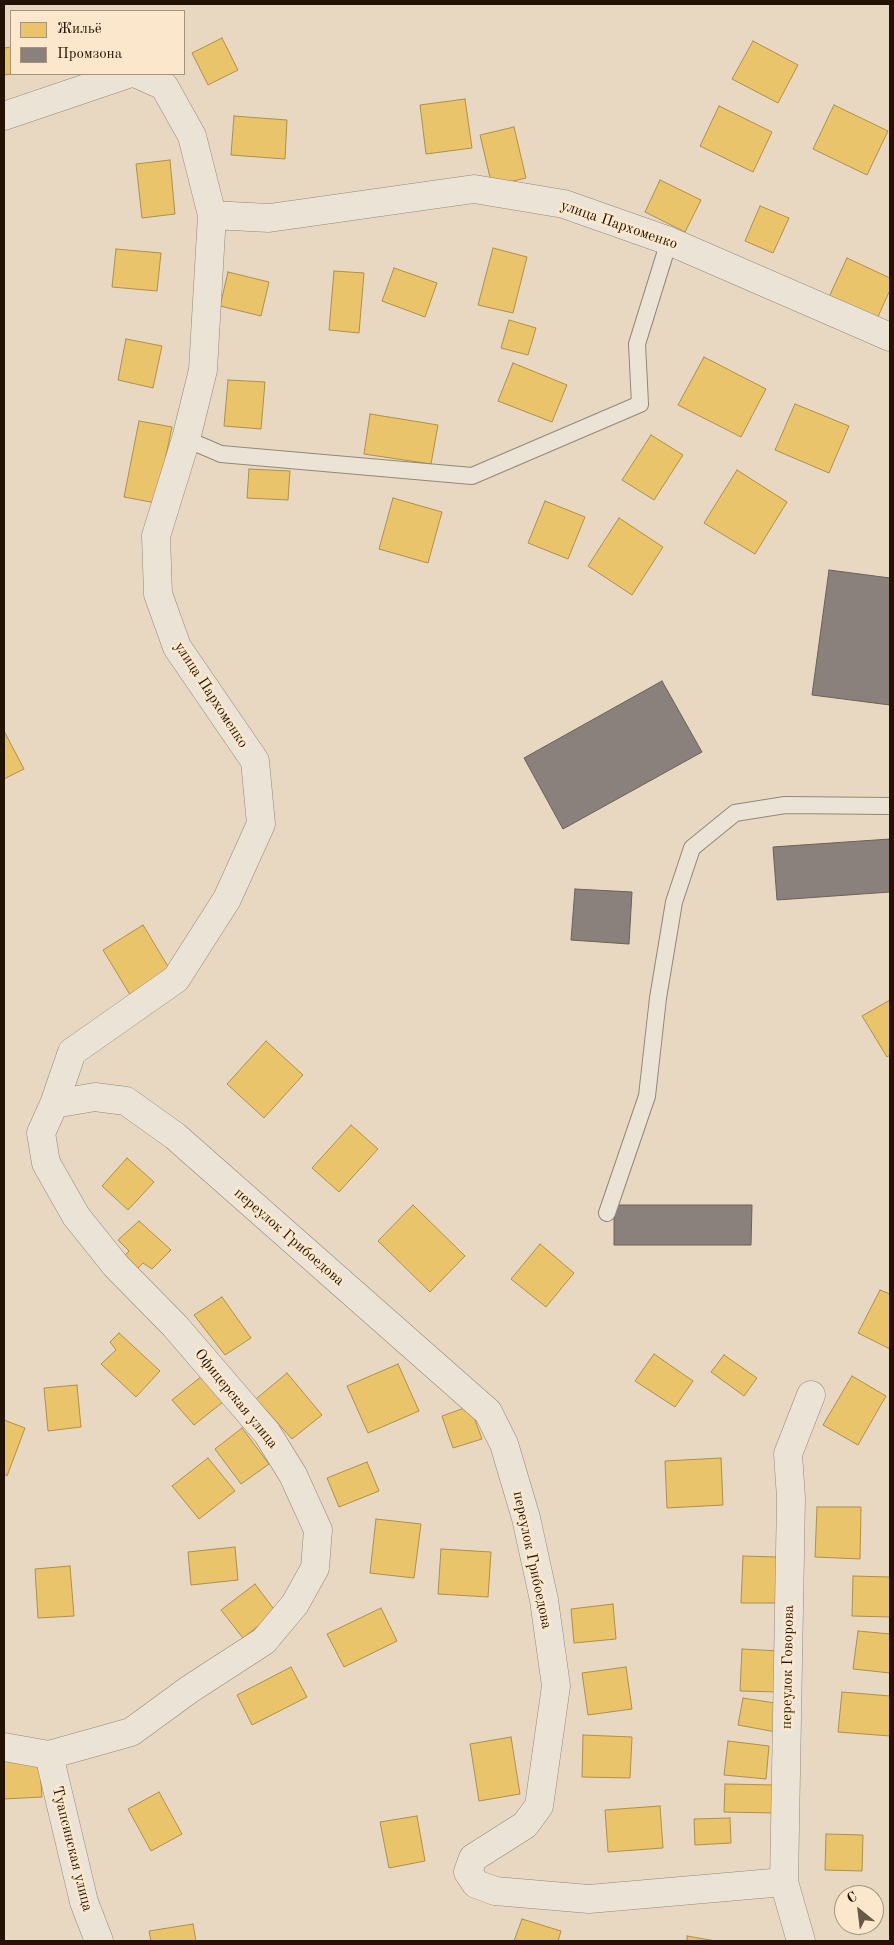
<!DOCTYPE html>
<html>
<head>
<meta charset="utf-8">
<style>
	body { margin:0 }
	#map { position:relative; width:894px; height:1945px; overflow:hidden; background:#e9d8c1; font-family:"Old Standard TT",serif }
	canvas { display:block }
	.frame { position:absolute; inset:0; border:5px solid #241304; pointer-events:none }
	.legend { position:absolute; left:10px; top:10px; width:175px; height:65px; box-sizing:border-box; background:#fbe8cc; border:1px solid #a5937c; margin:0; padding:6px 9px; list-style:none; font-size:15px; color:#241304 }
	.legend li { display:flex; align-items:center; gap:10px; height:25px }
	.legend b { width:25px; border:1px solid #a5937c }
	.north { position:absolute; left:834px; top:1885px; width:50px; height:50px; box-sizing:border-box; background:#fbe8cc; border:1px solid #a5937c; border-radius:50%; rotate:331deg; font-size:14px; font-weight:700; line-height:20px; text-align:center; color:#241304 }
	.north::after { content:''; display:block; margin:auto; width:18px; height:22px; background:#695846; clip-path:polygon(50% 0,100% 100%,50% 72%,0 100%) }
</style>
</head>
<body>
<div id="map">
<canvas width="894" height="1945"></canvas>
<div class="frame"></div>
<ul class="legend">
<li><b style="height:14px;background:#e9c46a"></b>Жильё</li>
<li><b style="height:14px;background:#8a817c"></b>Промзона</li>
</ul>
<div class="north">С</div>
</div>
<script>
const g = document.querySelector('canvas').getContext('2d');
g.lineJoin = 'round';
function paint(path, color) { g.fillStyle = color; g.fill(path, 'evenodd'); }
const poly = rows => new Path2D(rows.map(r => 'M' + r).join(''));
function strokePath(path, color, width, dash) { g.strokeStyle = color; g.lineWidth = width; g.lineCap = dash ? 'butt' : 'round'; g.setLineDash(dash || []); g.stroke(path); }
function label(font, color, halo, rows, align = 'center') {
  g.font = font + ' "Old Standard TT",serif'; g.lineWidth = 5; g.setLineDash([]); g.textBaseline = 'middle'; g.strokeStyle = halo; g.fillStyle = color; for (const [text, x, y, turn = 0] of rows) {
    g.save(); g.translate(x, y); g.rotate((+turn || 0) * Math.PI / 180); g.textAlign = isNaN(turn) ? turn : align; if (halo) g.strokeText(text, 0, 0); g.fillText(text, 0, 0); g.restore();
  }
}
const homes = poly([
	[222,38,238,70,208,85,192,53,222,38],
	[753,41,798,65,778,103,732,79,753,41],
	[11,47,12,74,4,75,4,48,11,47],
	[465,99,472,148,426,154,420,105,465,99],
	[834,105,888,131,867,175,813,149,834,105],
	[719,106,772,132,753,172,700,146,719,106],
	[234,116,287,120,285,159,231,155,234,116],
	[514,127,526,178,492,186,480,135,514,127],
	[170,160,175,214,142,218,136,164,170,160],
	[660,180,701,200,685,232,645,212,660,180],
	[760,206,789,218,773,253,745,241,760,206],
	[493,248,527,257,513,313,478,305,493,248],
	[116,249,161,253,157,291,112,287,116,249],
	[847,258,890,278,890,290,876,321,828,299,847,258],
	[394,268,437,283,425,317,382,301,394,268],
	[334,271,364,273,359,333,329,330,334,271],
	[228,272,269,282,261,316,220,306,228,272],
	[509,320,536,328,528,355,501,348,509,320],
	[126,339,162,346,153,388,118,380,126,339],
	[704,357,766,389,741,437,678,405,704,357],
	[513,363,567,385,552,422,498,401,513,363],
	[228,380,265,382,261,429,224,426,228,380],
	[795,404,849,426,829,473,775,450,795,404],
	[370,414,438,425,431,464,364,454,370,414],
	[139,421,172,427,156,503,124,497,139,421],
	[651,435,683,455,654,500,622,480,651,435],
	[249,469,290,471,288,500,247,498,249,469],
	[737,470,787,502,755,554,704,523,737,470],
	[393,498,442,512,428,563,379,549,393,498],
	[545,501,585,517,568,559,528,543,545,501],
	[619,518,663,547,632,595,588,566,619,518],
	[4,731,24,769,4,779,4,731],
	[143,925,172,973,132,998,103,950,143,925],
	[890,1000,890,1055,887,1057,862,1016,890,1000],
	[266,1041,303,1075,264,1118,227,1084,266,1041],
	[351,1125,378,1149,339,1192,312,1168,351,1125],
	[127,1158,154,1182,128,1210,102,1186,127,1158],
	[413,1205,465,1256,430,1292,378,1241,413,1205],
	[139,1221,171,1250,152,1269,143,1263,130,1276,119,1262,129,1251,118,1240,139,1221],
	[540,1244,574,1273,546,1307,511,1279,540,1244],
	[880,1290,890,1294,890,1349,858,1333,880,1290],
	[222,1297,251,1338,225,1355,194,1315,222,1297],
	[119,1333,160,1371,136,1397,101,1364,116,1350,110,1342,119,1333],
	[654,1354,693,1381,675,1407,635,1381,654,1354],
	[724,1355,757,1378,744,1396,711,1372,724,1355],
	[398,1364,419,1411,368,1433,347,1386,398,1364],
	[287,1373,322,1415,292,1439,256,1399,287,1373],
	[202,1376,223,1402,194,1425,172,1400,202,1376],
	[852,1376,886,1396,858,1445,823,1425,852,1376],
	[77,1385,81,1427,48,1431,44,1388,77,1385],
	[470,1406,482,1439,453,1448,442,1416,470,1406],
	[4,1420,25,1428,7,1476,4,1474,4,1420],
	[242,1428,269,1464,241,1484,215,1449,242,1428],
	[208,1458,235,1491,199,1519,172,1486,208,1458],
	[721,1458,723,1505,667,1508,665,1461,721,1458],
	[367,1462,379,1491,339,1507,327,1478,367,1462],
	[817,1507,861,1507,860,1559,815,1557,817,1507],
	[376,1519,421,1524,414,1578,370,1573,376,1519],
	[235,1547,238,1580,191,1585,188,1552,235,1547],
	[441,1549,491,1552,488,1597,438,1594,441,1549],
	[743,1556,778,1557,776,1603,741,1603,743,1556],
	[70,1566,74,1616,38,1618,35,1569,70,1566],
	[853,1576,890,1577,890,1617,852,1616,853,1576],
	[255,1584,276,1612,243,1638,221,1610,255,1584],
	[613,1604,616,1639,574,1643,571,1609,613,1604],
	[381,1608,397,1641,344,1667,327,1634,381,1608],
	[858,1631,890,1634,890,1673,853,1669,858,1631],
	[742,1649,779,1651,777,1692,740,1691,742,1649],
	[291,1667,307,1697,252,1725,237,1695,291,1667],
	[626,1667,632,1709,588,1715,582,1673,626,1667],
	[842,1692,890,1696,890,1736,838,1732,842,1692],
	[743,1698,781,1704,776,1732,738,1725,743,1698],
	[583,1735,632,1737,630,1778,582,1777,583,1735],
	[511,1737,520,1794,479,1801,470,1744,511,1737],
	[728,1741,769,1746,766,1779,724,1775,728,1741],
	[39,1757,42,1797,4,1799,4,1760,39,1757],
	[725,1784,774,1785,774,1813,724,1812,725,1784],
	[159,1792,182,1834,151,1851,128,1809,159,1792],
	[660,1806,663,1848,608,1852,605,1810,660,1806],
	[417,1816,425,1861,389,1868,380,1822,417,1816],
	[730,1818,731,1843,695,1845,694,1819,730,1818],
	[826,1834,863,1835,862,1871,825,1870,826,1834],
	[522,1919,561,1931,558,1941,514,1941,522,1919],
	[193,1924,196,1941,151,1941,149,1931,193,1924],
	[687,1936,716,1941,687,1941,687,1936]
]);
paint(homes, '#e9c46a');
strokePath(homes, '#ae8f4b', 1);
const industry = poly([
	[829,570,890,578,890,705,812,695,829,570],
	[662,681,702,752,563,829,524,758,662,681],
	[890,839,890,892,777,900,773,847,890,839],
	[575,889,632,892,629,944,571,940,575,889],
	[614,1205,752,1205,751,1245,614,1245,614,1205]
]);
paint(industry, '#8a817c');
strokePath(industry, '#6b6058', 1);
const service = poly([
	[186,439,221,454,472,476,640,404,637,344,669,241],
	[607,1213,647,1096,658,998,674,902,692,848,735,813,785,805,890,806]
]);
const minor = poly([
	[137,74,164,86,192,136,212,215,269,218,474,189,564,204,669,241,890,337],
	[4,116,128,74],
	[54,1104,95,1097,126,1101,175,1136,488,1412,504,1444,526,1518,544,1600,556,1686,539,1806,525,1825,473,1858,468,1872,476,1884,495,1891,589,1899,784,1882],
	[4,1747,49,1755,131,1732,190,1689,264,1641,295,1604,315,1568,318,1530,293,1475,267,1433,175,1326,116,1266,76,1216,46,1163,41,1133,54,1104,72,1052,176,979,227,899,261,824,255,761,177,647,158,594,156,536,186,439,203,370,212,215],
	[49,1755,84,1902,99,1941],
	[801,1941,784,1882,791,1498,788,1454,811,1395]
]);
strokePath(service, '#928778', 18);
strokePath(minor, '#928778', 29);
strokePath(service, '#ece3d7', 16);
strokePath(minor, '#ece3d7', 28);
label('15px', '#241304', '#fbe8cc', [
	["улица Пархоменко",619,225,19],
	["улица Пархоменко",211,695,57],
	["переулок Грибоедова",289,1237,41],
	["Офицерская улица",236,1399,51],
	["переулок Грибоедова",532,1560,78],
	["переулок Говорова",788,1667,-89],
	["Туапсинская улица",72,1849,76]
]);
</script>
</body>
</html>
